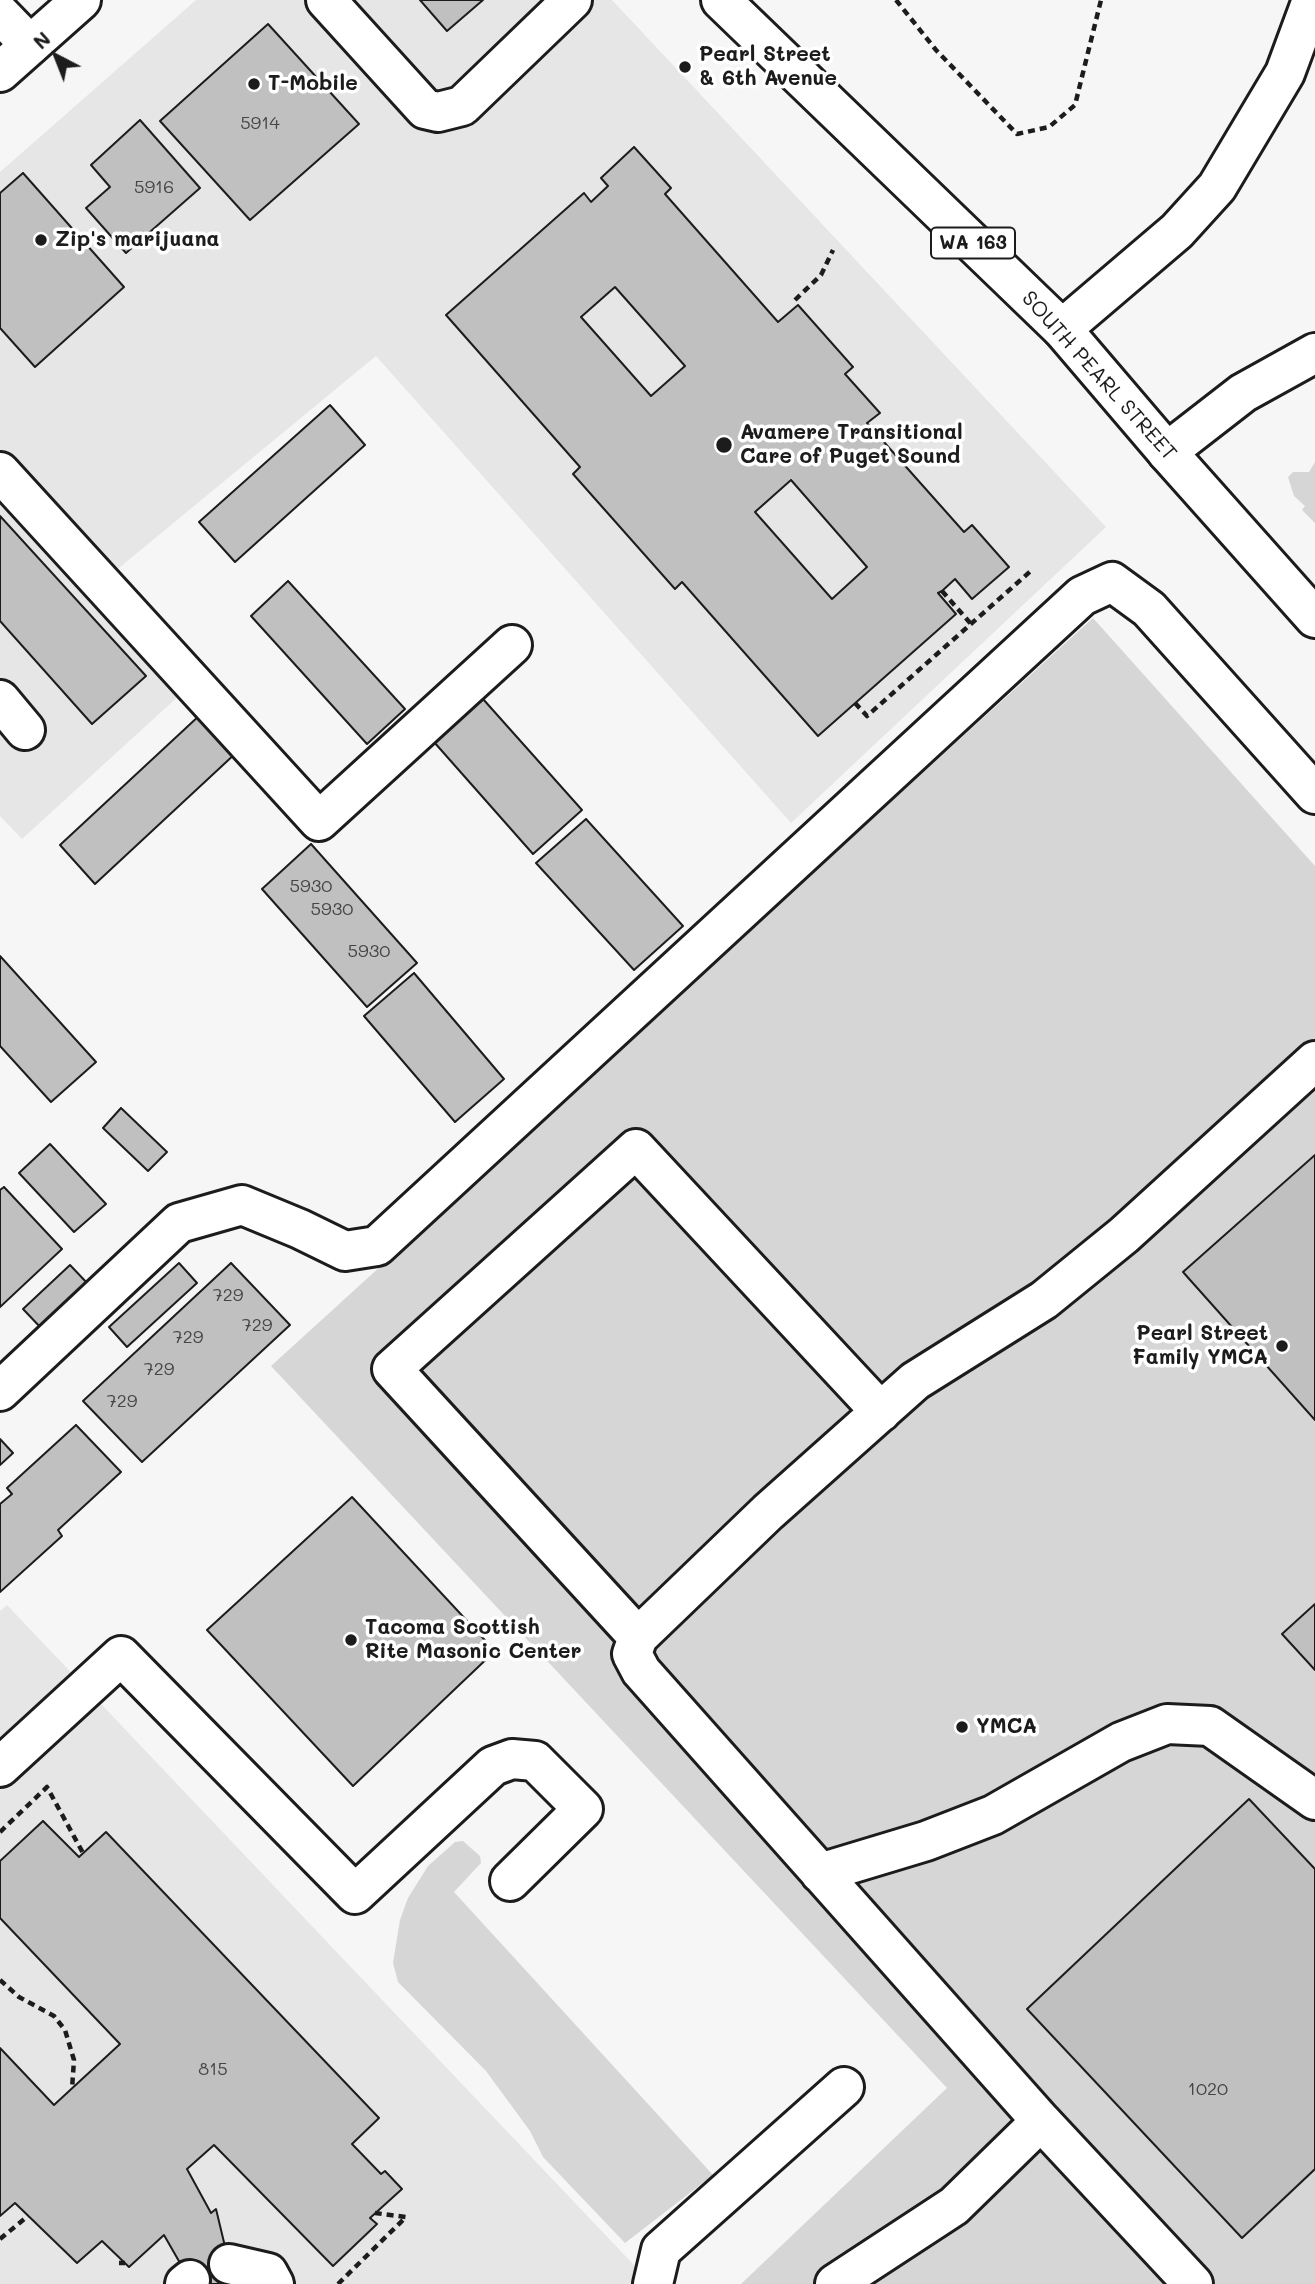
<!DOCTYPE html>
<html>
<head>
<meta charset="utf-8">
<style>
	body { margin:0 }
	#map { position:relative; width:1315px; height:2284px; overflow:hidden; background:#f6f6f6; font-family:Mali,sans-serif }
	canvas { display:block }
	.north { position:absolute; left:21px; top:21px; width:70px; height:70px; -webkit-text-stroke:5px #fff; paint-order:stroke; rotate:318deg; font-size:19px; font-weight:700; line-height:28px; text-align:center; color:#1c1c1c }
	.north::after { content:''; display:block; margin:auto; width:24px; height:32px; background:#1c1c1c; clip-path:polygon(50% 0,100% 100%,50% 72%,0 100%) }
</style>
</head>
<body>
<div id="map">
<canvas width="1315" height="2284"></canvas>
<div class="north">N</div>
</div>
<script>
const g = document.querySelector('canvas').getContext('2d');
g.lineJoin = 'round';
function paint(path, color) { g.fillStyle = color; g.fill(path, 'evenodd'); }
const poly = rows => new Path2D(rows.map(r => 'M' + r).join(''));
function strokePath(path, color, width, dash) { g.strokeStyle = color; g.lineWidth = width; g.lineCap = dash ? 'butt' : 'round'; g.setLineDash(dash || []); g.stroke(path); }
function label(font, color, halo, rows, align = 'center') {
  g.font = font + ' Mali,sans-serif'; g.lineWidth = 7; g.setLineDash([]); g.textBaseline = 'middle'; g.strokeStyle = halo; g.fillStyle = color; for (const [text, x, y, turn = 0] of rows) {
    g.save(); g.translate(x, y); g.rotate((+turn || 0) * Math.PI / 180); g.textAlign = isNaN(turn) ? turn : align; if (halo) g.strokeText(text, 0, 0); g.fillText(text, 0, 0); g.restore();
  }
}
paint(poly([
	[196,0,612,0,1106,527,791,823,376,356,114,572,205,672,22,839,0,816,0,172],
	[7,1605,652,2284,0,2284,0,1611]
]), '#e6e6e6');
paint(poly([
	[1315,462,1315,523,1302,510,1305,506,1294,496,1288,477,1293,472,1309,472],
	[1093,618,1315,866,1315,2284,741,2284,947,2088,271,1366],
	[463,1841,480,1856,481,1863,454,1892,713,2175,625,2243,543,2157,530,2131,486,2071,398,1982,393,1963,400,1920,408,1898,428,1866,455,1842]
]), '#d6d6d6');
const building = poly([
	[420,0,483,0,447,31,420,0],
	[268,24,359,124,250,220,160,121,268,24],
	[140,120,200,188,126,253,86,208,110,187,91,165,140,120],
	[634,147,671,188,665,194,778,322,798,305,853,367,845,374,880,413,867,423,964,532,972,525,1009,567,972,599,955,579,942,591,938,593,956,614,818,736,682,582,675,589,573,474,580,467,446,315,584,193,591,202,608,186,601,178,634,147],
	[615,287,685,366,651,396,581,317,615,287],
	[791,480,867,567,832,599,755,512,791,480],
	[23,173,124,287,35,367,0,328,0,193,23,173],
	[330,405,365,445,235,562,199,522,330,405],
	[0,516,146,676,92,724,0,621,0,516],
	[288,581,405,709,367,744,251,616,288,581],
	[483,699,582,810,533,854,434,742,483,699],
	[201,714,237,752,95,884,60,845,201,714],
	[586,819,683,926,634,970,536,863,586,819],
	[311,844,417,963,367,1007,262,889,311,844],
	[0,956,96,1062,51,1102,0,1046,0,956],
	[414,973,504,1079,455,1122,364,1016,414,973],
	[121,1108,167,1152,148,1171,103,1128,121,1108],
	[50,1144,106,1204,74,1232,19,1173,50,1144],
	[1315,1155,1315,1420,1183,1272,1315,1155],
	[4,1187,62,1249,0,1307,0,1190,4,1187],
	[179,1263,197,1283,127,1347,109,1327,179,1263],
	[231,1263,290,1325,142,1462,83,1401,231,1263],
	[70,1265,89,1285,42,1329,23,1309,70,1265],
	[76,1425,121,1472,58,1530,62,1536,0,1592,0,1504,12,1494,7,1488,76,1425],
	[0,1439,13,1453,0,1465,0,1439],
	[352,1497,495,1651,353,1786,207,1630,352,1497],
	[1315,1604,1315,1670,1282,1634,1315,1604],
	[1249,1799,1315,1869,1315,2169,1242,2238,1027,2009,1249,1799],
	[43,1821,79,1857,106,1832,379,2118,352,2144,381,2174,385,2171,402,2189,370,2218,377,2224,333,2266,214,2145,187,2169,211,2213,216,2209,234,2284,192,2284,164,2235,129,2267,102,2241,77,2263,15,2203,0,2216,0,2048,54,2105,120,2044,0,1918,0,1861,43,1821]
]);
paint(building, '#c0c0c0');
strokePath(building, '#1c1c1c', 2);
const minor = poly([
	[326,0,425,109,438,112,462,106,572,0],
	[0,14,30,45],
	[1167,452,1315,618],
	[0,472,319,821,512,645],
	[0,700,25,730],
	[0,1391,179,1223,242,1205,300,1229,345,1251,377,1246,1082,596,1112,582,1149,609,1315,794],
	[638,1637,392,1369,636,1149,881,1412],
	[0,1767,121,1656,355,1894,493,1766,512,1759,535,1761,583,1809,510,1881],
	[820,1873,926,1841,993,1815,1121,1742,1167,1724,1210,1726,1315,1800],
	[1041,2121,1193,2284],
	[229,2264,268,2273,274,2284],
	[185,2284,190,2280],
	[653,2284,661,2250,844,2087],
	[835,2284,954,2206,1041,2121,641,1671,632,1654,638,1637,768,1512,915,1381,1044,1300,1124,1235,1315,1061]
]);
const major = poly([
	[721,0,1062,329,1167,452],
	[0,72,81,0]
]);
const highway = poly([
	[1062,329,1177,231,1217,187,1285,73,1312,0],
	[1167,452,1243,393,1315,353]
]);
strokePath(minor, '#1c1c1c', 44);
strokePath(major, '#1c1c1c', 44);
strokePath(highway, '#1c1c1c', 44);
strokePath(poly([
	[896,0,936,50,1017,134,1049,127,1075,105,1101,0],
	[795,300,821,275,833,250],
	[942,591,971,624],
	[855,703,867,716,1033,569],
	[0,1832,47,1787,83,1853],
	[0,1980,19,1997,54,2016,65,2030,74,2060,72,2089],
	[0,2239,28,2216],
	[119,2263,125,2263],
	[338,2284,406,2217,375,2213]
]), '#1c1c1c', 4.5, [7, 5]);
strokePath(minor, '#fff', 38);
strokePath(major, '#fff', 38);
strokePath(highway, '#fff', 38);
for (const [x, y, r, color] of [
	[685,67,7,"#1c1c1c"],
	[254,84,7,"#1c1c1c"],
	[41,240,7,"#1c1c1c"],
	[724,445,9,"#1c1c1c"],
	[1282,1346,7,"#1c1c1c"],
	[351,1640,7,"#1c1c1c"],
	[962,1727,7,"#1c1c1c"]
]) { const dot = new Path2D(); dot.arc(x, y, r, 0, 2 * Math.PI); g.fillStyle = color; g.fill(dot); strokePath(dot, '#fff', 2.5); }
label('18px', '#454545', null, [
	["5914",260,123],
	["5916",154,187],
	["5930",311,886],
	["5930",332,909],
	["5930",369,951],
	["729",228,1295],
	["729",257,1325],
	["729",188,1337],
	["729",159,1369],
	["729",122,1401],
	["815",213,2069],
	["1020",1208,2089]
]);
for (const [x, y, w] of [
	[973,243,84]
]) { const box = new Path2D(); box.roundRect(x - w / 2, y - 15.5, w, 31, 5); g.fillStyle = '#fff'; g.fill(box); strokePath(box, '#1c1c1c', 2); }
label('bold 19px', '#1c1c1c', null, [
	["WA 163",973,243]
]);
label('bold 21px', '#1c1c1c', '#fff', [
	["Pearl Street",699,55],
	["& 6th Avenue",699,79],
	["T-Mobile",268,84],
	["Zip's marijuana",55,240],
	["Avamere Transitional",740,433],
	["Care of Puget Sound",740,457],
	["Pearl Street",1268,1334,"right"],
	["Family YMCA",1268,1358,"right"],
	["Tacoma Scottish",365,1628],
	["Rite Masonic Center",365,1652],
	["YMCA",976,1727]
], 'left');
label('21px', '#1c1c1c', '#fff', [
	["SOUTH PEARL STREET",1099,376,48]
]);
</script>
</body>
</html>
